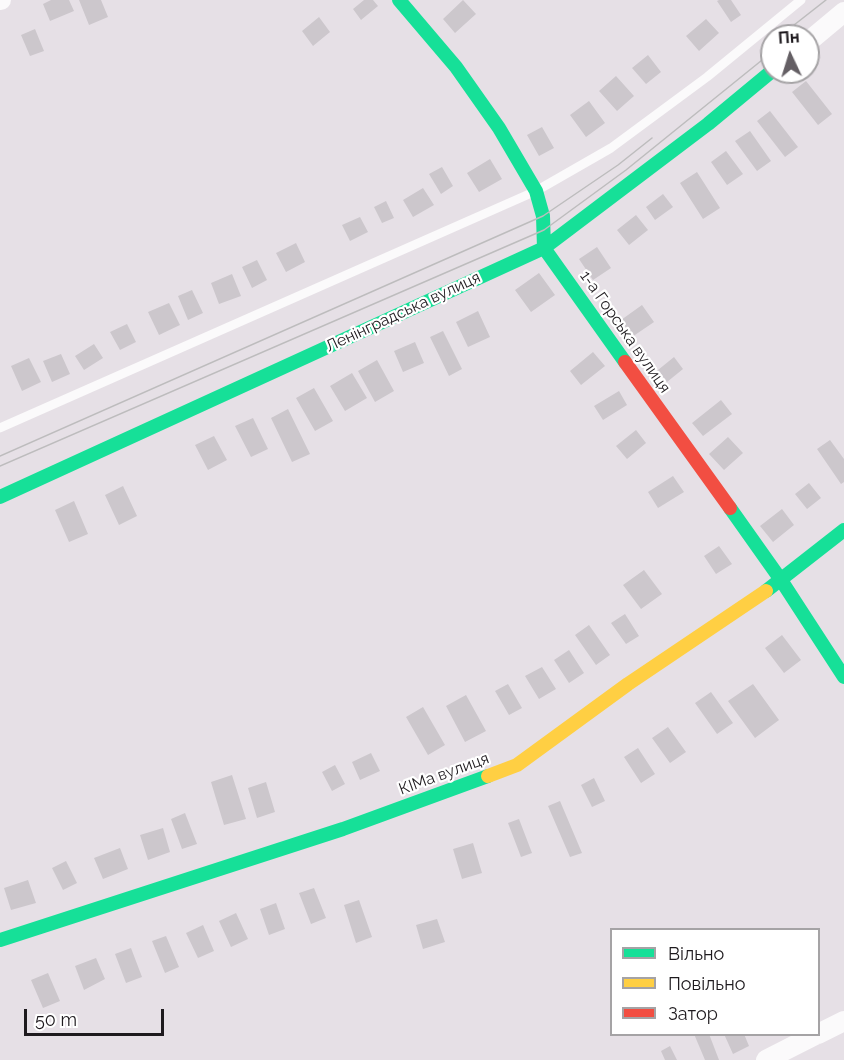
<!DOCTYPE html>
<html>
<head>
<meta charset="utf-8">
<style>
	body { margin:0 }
	#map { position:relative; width:844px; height:1060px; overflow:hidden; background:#e6e0e6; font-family:Raleway,sans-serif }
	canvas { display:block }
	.legend { position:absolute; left:610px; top:928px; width:210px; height:108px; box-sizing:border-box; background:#fff; border:2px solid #a5a3a5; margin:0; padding:8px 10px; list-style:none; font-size:18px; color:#1e1a1e }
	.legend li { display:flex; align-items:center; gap:12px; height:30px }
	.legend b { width:30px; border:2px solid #a5a3a5 }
	.north { position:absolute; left:760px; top:24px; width:60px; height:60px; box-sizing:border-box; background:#fff; border:2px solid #a5a3a5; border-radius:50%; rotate:356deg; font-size:16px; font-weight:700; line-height:24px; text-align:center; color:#1e1a1e }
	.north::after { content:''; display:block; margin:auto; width:21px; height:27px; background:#645f64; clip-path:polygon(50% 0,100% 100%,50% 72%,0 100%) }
	.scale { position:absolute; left:24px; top:1009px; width:140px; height:27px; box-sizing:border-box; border:3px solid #1e1a1e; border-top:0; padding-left:8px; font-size:18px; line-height:21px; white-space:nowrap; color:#1e1a1e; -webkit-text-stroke:4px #fff; paint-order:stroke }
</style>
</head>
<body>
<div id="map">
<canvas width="844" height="1060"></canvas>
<ul class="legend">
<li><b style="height:8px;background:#16e098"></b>Вільно</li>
<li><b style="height:8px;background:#ffcf43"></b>Повільно</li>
<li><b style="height:8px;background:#f24e42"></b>Затор</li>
</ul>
<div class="north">Пн</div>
<div class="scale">50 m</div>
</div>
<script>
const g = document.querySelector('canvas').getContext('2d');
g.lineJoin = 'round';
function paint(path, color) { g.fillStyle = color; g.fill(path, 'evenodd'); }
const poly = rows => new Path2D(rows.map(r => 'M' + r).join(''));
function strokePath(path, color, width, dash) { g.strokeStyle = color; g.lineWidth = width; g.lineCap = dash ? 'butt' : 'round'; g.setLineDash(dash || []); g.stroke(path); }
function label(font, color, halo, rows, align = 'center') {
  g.font = font + ' Raleway,sans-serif'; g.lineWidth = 4.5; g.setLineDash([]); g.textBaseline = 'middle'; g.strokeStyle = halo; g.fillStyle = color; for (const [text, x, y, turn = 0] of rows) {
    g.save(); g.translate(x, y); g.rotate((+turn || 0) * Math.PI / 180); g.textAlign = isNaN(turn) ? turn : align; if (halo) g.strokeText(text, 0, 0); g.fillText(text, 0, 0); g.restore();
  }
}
paint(poly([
	[51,0,69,0,74,11,50,21,43,4],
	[79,0,101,0,108,17,89,25],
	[364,0,373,0,378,6,361,20,353,9],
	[463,0,476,14,455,33,443,19],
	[719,0,731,0,741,15,731,22,717,1],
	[319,17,330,32,313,46,302,31],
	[706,19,719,33,699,51,686,36],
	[35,29,44,51,30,56,21,35],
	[648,55,661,72,646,84,632,68],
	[616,76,634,96,617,111,599,91],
	[806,81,832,114,818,125,792,92],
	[589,101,605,123,586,137,570,115],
	[770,111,798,147,785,157,757,121],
	[542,127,554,148,539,156,527,135],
	[750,131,771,161,757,171,735,141],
	[726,151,743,174,727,185,711,162],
	[490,159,502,179,479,192,467,173],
	[442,167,453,186,441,194,429,174],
	[697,172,720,208,703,219,680,183],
	[423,188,434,205,413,217,403,200],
	[663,194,673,207,655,220,646,207],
	[386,201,394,218,382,223,374,207],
	[636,215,648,230,629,245,617,230],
	[360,217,368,232,350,241,342,225],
	[296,243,305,262,286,272,276,253],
	[597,247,611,268,593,280,579,259],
	[257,260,267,280,252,288,242,267],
	[539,273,555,295,531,312,515,290],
	[232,274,241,296,219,304,211,283],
	[192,290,203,313,188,320,178,296],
	[169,303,180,325,159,335,148,312],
	[642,305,654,322,632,337,621,320],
	[478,311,490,337,468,347,456,322],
	[127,324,136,342,120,350,110,332],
	[443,331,462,369,449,376,430,337],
	[415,342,424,363,403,372,394,351],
	[94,344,103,358,84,370,75,356],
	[593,352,605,366,581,385,570,371],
	[61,354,70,374,52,382,43,361],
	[674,357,683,369,667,382,658,370],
	[29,358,41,382,22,391,11,366],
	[377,360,394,391,375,402,358,371],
	[352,373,367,398,345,411,330,386],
	[314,388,333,421,315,431,296,398],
	[619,391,627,405,603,420,594,406],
	[721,400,732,414,703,436,692,423],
	[288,409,310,454,292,462,271,418],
	[253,418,268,449,251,457,235,426],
	[636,430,646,443,627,459,616,446],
	[214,436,227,460,208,470,195,445],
	[728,437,743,453,724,470,709,454],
	[830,440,844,459,844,482,841,484,817,449],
	[673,476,684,492,658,508,648,492],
	[809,483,821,498,807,509,795,494],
	[123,486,137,516,119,525,105,495],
	[74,501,88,534,69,542,55,510],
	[782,509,794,525,773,542,760,526],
	[719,546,732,564,716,574,704,556],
	[644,570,662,594,641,609,623,585],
	[625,614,639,636,626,644,611,623],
	[589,625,610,655,596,665,575,635],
	[782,635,801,660,784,673,765,648],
	[569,650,584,673,569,683,554,660],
	[542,667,556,689,539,699,525,676],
	[508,684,522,708,509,715,495,691],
	[753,684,779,720,755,738,728,701],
	[711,692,733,723,717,734,695,703],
	[466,695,486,731,465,742,446,706],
	[423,707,445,745,428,755,406,717],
	[668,727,686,752,670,763,652,738],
	[638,748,655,774,641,783,624,757],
	[371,753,380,771,360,780,352,762],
	[335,765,345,784,332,791,322,772],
	[232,775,246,819,224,825,211,782],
	[594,778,605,801,592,807,581,785],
	[266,782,275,812,257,818,248,788],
	[560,801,582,853,570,857,548,806],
	[185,813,197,844,182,849,171,819],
	[519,819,532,853,521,857,508,823],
	[163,828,170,852,148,860,140,835],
	[473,843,482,873,462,879,453,849],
	[120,848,128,869,103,879,94,858],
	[66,861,77,883,63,890,52,868],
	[28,880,36,903,11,910,4,888],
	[314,888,326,918,311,924,299,893],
	[359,900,372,937,356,943,344,905],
	[276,903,285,929,269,935,260,909],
	[236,913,248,939,231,947,219,921],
	[437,919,445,942,423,949,416,925],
	[203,925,214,951,198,958,186,933],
	[166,936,179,967,165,973,152,941],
	[131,948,142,977,126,983,115,954],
	[96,958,105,979,84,990,75,966],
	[48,973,60,1001,43,1008,31,980],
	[694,1034,709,1034,719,1060,705,1060],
	[724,1034,744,1034,749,1046,733,1054],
	[670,1046,677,1060,665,1060,661,1051]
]), '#ccc7cc');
strokePath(poly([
	[0,428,536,191,611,148,707,77,801,0]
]), '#fbfafb', 9);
strokePath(poly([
	[0,0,1,0],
	[808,42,844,12],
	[818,1034,844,1021],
	[766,1060,817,1034]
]), '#fbfafb', 20);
strokePath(poly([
	[399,0,456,67,499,128,536,191,543,216,544,248,625,362],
	[0,497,544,248,708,124,772,71],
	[730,508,781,580,844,677],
	[766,591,844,530],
	[0,940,343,829,488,776]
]), '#16e098', 14);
strokePath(poly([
	[488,776,517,765,628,684,766,591]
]), '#ffcf43', 14);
strokePath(poly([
	[625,362,730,508]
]), '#f24e42', 14);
strokePath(poly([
	[780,36,826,0],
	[0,456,543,216,618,165,652,138],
	[0,466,544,230,626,170,772,52]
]), '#bdbcbd', 1.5);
label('16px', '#1e1a1e', '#fff', [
	["Ленінградська вулиця",403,312,-25],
	["1-а Горська вулиця",625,332,55],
	["КІМа вулиця",444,774,-20]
]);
</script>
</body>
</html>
